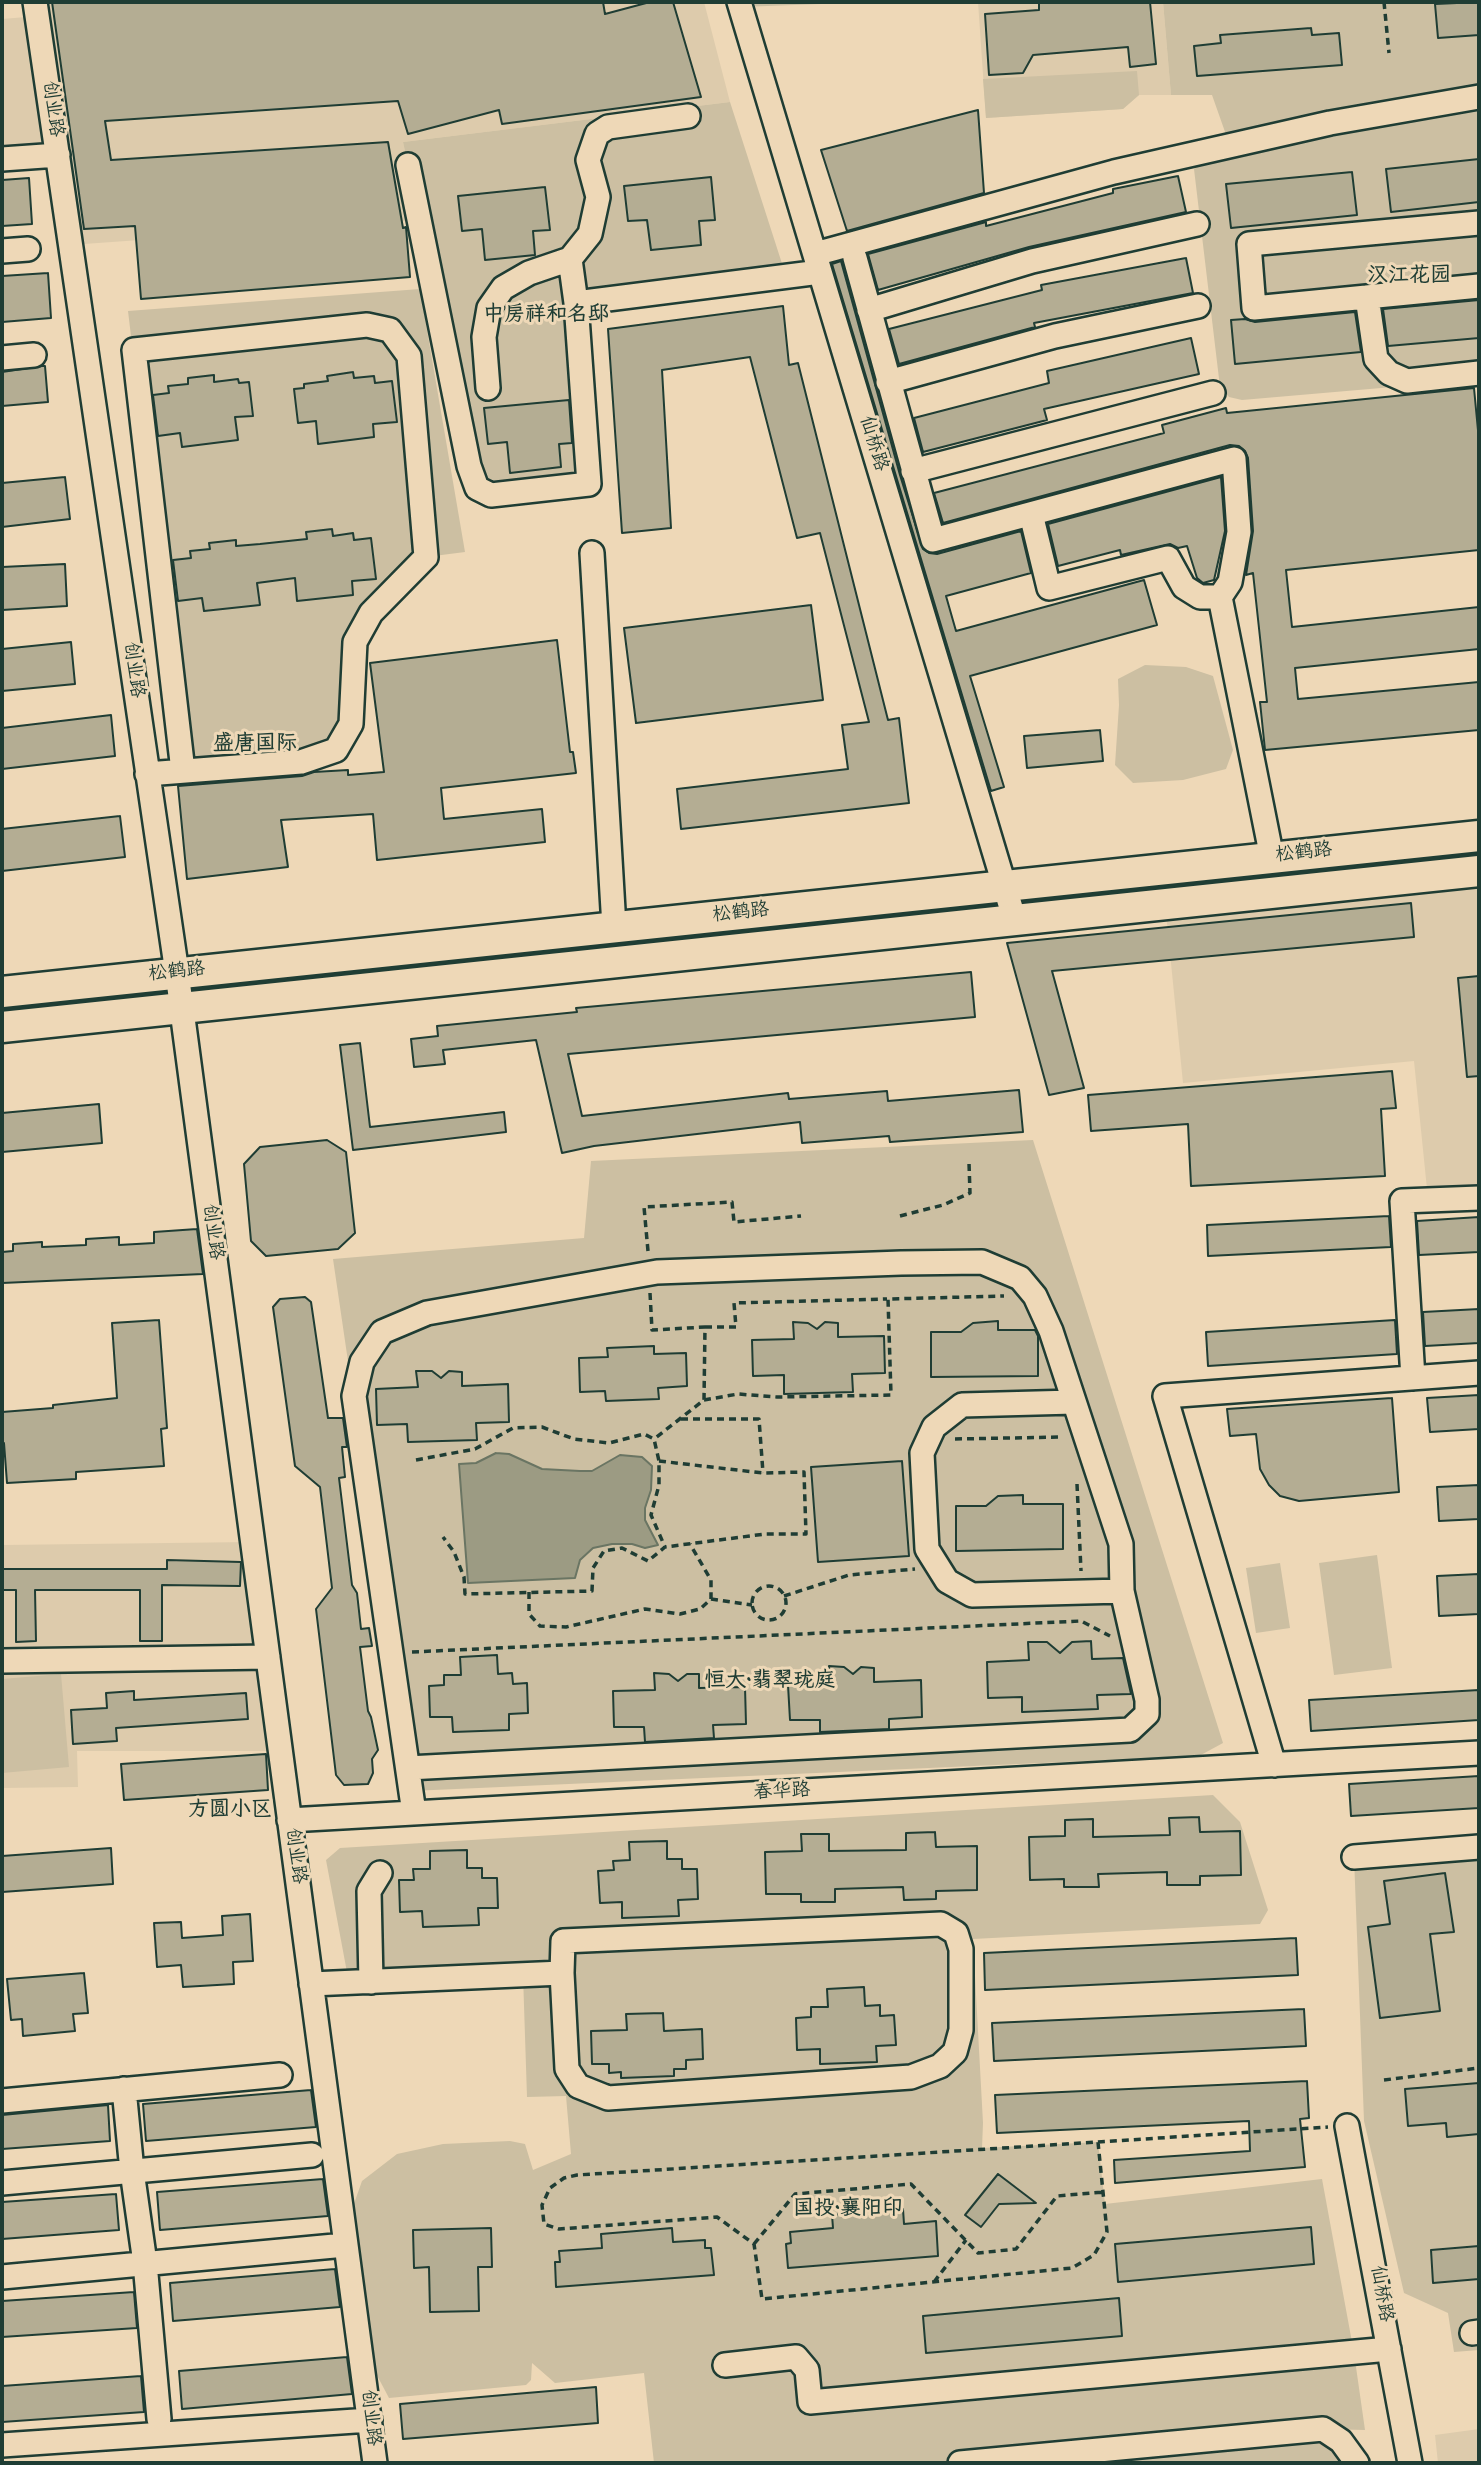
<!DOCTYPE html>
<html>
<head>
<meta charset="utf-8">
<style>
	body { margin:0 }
	#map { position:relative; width:1481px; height:2465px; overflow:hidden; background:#eed8b7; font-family:Kalam,sans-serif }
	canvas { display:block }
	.frame { position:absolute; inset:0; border:4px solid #1f3d34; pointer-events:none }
</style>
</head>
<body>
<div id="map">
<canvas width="1481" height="2465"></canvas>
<div class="frame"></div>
</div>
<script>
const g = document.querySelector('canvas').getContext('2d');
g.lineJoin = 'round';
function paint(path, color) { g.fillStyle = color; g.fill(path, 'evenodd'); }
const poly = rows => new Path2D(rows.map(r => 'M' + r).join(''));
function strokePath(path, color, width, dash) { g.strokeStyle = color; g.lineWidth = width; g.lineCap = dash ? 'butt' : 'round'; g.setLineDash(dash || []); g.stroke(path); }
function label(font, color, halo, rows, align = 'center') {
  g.font = font + ' Kalam,"LXGW WenKai TC",sans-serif'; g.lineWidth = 6; g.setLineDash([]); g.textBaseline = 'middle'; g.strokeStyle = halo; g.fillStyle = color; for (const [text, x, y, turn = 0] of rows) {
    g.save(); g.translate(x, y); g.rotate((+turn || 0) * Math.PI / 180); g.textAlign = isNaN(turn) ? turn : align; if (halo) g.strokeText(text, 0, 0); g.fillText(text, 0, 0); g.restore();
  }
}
paint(poly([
	[48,2,704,2,730,102,403,142,419,220,84,244],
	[978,2,1163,2,1171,95,1139,95,1123,109,986,118],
	[38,16,58,155,2,159,2,19],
	[1479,884,1479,1184,1427,1189,1414,1061,1183,1083,1166,913],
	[252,1542,280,1751,77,1751,78,1787,2,1788,2,1545],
	[1479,2429,1479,2463,1438,2463,1435,2435]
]), '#ddcbac');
paint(poly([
	[739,2,875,2,740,7],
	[1163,2,1479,2,1479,97,1230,146,1212,95,1171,95],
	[1137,71,1139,95,1123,109,986,118,983,79],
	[730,102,786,276,577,303,589,484,491,495,469,466,403,142],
	[1479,110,1479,383,1474,380,1242,400,1229,397,1220,387,1194,169,1212,156,1345,129],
	[420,289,465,552,426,557,371,613,336,750,183,771,128,311],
	[1145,665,1186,667,1213,676,1233,750,1226,769,1183,780,1133,783,1115,765,1119,705,1118,679],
	[1033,1140,1223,1743,1199,1756,411,1791,333,1259,584,1238,591,1161],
	[1377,1555,1392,1668,1334,1675,1319,1563],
	[1280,1563,1290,1628,1256,1633,1246,1568],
	[61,1674,69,1767,2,1773,2,1679],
	[1213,1795,1240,1822,1268,1910,1260,1924,973,1939,983,2123,982,2148,1098,2142,1105,2204,1322,2179,1354,2353,1365,2430,1325,2429,1357,2463,654,2463,644,2373,555,2383,532,2363,531,2380,526,2385,389,2398,372,2366,349,2218,362,2181,397,2154,443,2144,510,2141,525,2144,533,2170,571,2154,566,2096,527,2097,523,1975,349,1983,326,1860,340,1848],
	[1479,1847,1479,2350,1454,2352,1448,2313,1404,2293,1364,2121,1354,1857]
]), '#ccbfa2');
const water = poly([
	[496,1453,509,1454,542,1469,580,1471,592,1471,620,1455,642,1457,652,1466,651,1490,645,1508,645,1520,658,1545,645,1548,632,1544,612,1544,593,1548,580,1560,575,1578,468,1583,459,1464,476,1463,496,1453]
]);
paint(water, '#9c9b83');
strokePath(water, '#6a7563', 2);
const building = poly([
	[52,2,603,2,605,14,650,2,673,2,701,97,502,124,499,110,408,134,398,101,105,121,111,160,388,142,403,228,406,227,410,277,141,299,135,226,84,229,52,2],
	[1039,2,1150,2,1156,64,1130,67,1128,47,1033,55,1023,73,989,75,985,14,1039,10,1039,2],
	[1479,2,1479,35,1438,38,1435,4,1479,2],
	[1311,28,1312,35,1339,33,1342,65,1197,76,1194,46,1221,43,1220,35,1311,28],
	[978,110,984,193,847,231,821,150,978,110],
	[1479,159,1479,202,1391,212,1386,169,1479,159],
	[1352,172,1357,215,1231,228,1226,184,1352,172],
	[1178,176,1186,212,1029,247,878,290,868,254,986,222,986,226,1113,193,1113,189,1178,176],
	[711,177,715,220,699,221,701,245,651,250,647,220,628,221,624,186,711,177],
	[29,178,32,224,2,226,2,180,29,178],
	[545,187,550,230,533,231,535,255,485,260,482,229,462,231,458,196,545,187],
	[1186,258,1193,293,1034,323,1035,327,899,364,889,329,1042,290,1041,285,1186,258],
	[841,261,900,475,923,549,929,553,937,554,1021,531,1031,573,946,596,956,631,1144,580,1157,625,970,676,1004,787,991,791,832,264,841,261],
	[48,273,51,318,2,322,2,276,48,273],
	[1479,300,1479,338,1388,346,1383,309,1479,300],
	[783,306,789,365,798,363,888,720,899,718,909,803,681,829,677,789,848,769,842,725,869,722,820,533,797,538,750,357,662,370,671,528,622,533,608,329,783,306],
	[1355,312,1361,352,1235,364,1231,320,1245,319,1255,322,1355,312],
	[1191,338,1199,374,1044,409,1047,420,923,452,914,418,1049,383,1047,371,1191,338],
	[42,366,45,366,48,402,2,406,2,372,42,366],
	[353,372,354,378,374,376,375,383,392,381,397,422,373,424,374,437,318,444,316,421,298,423,294,389,304,388,304,384,328,381,327,376,353,372],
	[214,375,214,382,238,379,239,383,249,382,253,416,235,417,238,440,182,447,180,433,158,436,153,395,169,393,168,386,188,384,188,378,214,375],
	[1474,388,1479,441,1479,550,1286,570,1292,627,1479,607,1479,649,1295,668,1298,699,1479,682,1479,730,1265,750,1260,702,1267,702,1253,573,1246,575,1253,531,1248,458,1245,451,1239,446,1230,445,943,523,934,493,1164,433,1162,425,1226,408,1227,413,1474,388],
	[569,400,572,443,559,444,561,467,510,473,507,442,488,444,484,408,569,400],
	[65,477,70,519,2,527,2,483,65,477],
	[1221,477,1225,531,1214,580,1203,583,1197,578,1187,546,1178,548,1170,544,1121,555,1120,550,1058,566,1048,524,1221,477],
	[332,529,333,536,353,533,354,540,371,538,376,579,352,581,353,595,297,601,295,578,257,583,260,605,204,611,202,598,178,601,173,560,191,558,190,551,210,549,209,543,236,540,236,546,260,544,307,539,306,532,332,529],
	[65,564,67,606,2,610,2,567,65,564],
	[811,605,823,700,636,723,624,628,811,605],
	[557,640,570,752,573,752,576,773,441,788,444,819,542,809,545,842,377,860,373,814,281,820,288,867,187,879,178,786,302,776,314,772,348,770,348,775,384,772,370,663,557,640],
	[71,642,75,684,2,691,2,649,71,642],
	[111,715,115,756,2,769,2,728,111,715],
	[1100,730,1103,761,1027,768,1024,736,1100,730],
	[120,816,125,857,2,871,2,829,120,816],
	[1411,903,1414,937,1052,971,1084,1088,1049,1095,1007,943,1411,903],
	[971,972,975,1017,568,1054,582,1116,788,1093,789,1099,887,1091,888,1101,1019,1090,1023,1132,890,1142,889,1136,802,1143,800,1122,594,1146,562,1153,536,1040,443,1050,445,1064,414,1067,411,1039,438,1036,437,1026,577,1012,576,1008,971,972],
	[1479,976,1479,1076,1467,1077,1458,978,1479,976],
	[360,1043,370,1127,504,1112,506,1132,353,1150,340,1045,360,1043],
	[1392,1071,1396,1108,1381,1109,1385,1176,1191,1186,1188,1124,1091,1131,1088,1095,1392,1071],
	[99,1104,102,1143,2,1152,2,1113,99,1104],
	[327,1140,346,1152,355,1233,338,1249,266,1256,251,1241,244,1164,260,1147,327,1140],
	[1389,1216,1391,1247,1208,1256,1207,1225,1389,1216],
	[1479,1217,1479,1252,1419,1255,1417,1221,1479,1217],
	[197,1229,203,1274,2,1283,2,1252,13,1251,13,1244,42,1242,42,1247,86,1245,86,1239,119,1237,119,1245,154,1243,154,1232,197,1229],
	[305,1297,311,1302,328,1418,343,1418,347,1447,342,1447,345,1477,339,1478,352,1585,357,1593,361,1629,369,1628,372,1646,360,1647,368,1711,371,1717,378,1750,372,1759,373,1773,368,1784,344,1785,336,1775,316,1609,332,1588,320,1487,295,1466,273,1307,280,1299,305,1297],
	[1479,1309,1479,1343,1425,1346,1423,1312,1479,1309],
	[159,1320,167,1428,161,1429,164,1466,76,1472,76,1479,7,1483,4,1443,2,1443,2,1412,53,1408,53,1405,117,1398,112,1323,159,1320],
	[1395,1320,1397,1354,1208,1366,1206,1332,1395,1320],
	[998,1321,998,1330,1035,1330,1038,1336,1038,1376,931,1377,931,1332,961,1332,973,1323,998,1321],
	[793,1322,808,1323,817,1329,825,1322,838,1323,838,1337,884,1336,885,1373,852,1374,853,1392,784,1394,784,1375,753,1376,752,1340,794,1339,793,1322],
	[654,1346,654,1354,686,1353,687,1386,658,1388,659,1399,606,1401,605,1391,580,1392,579,1358,608,1357,607,1348,654,1346],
	[416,1371,432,1371,441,1378,449,1371,462,1372,462,1386,508,1384,509,1422,476,1423,477,1440,408,1442,407,1424,377,1425,376,1389,418,1387,416,1371],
	[1479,1395,1479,1429,1430,1432,1427,1398,1479,1395],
	[1392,1398,1399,1492,1299,1501,1280,1496,1269,1485,1260,1469,1256,1434,1230,1436,1227,1409,1392,1398],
	[902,1461,909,1556,818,1562,811,1467,902,1461],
	[1479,1485,1479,1519,1439,1521,1437,1487,1479,1485],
	[1023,1495,1023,1504,1063,1504,1063,1549,956,1551,956,1506,986,1506,998,1496,1023,1495],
	[167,1560,241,1562,240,1586,162,1585,162,1641,140,1641,140,1590,35,1590,36,1641,16,1642,16,1590,2,1590,2,1569,167,1569,167,1560],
	[1479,1574,1479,1614,1439,1616,1437,1576,1479,1574],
	[1091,1641,1092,1659,1123,1658,1131,1694,1097,1695,1098,1709,1022,1712,1022,1697,988,1698,987,1662,1029,1660,1028,1642,1047,1642,1060,1653,1072,1642,1091,1641],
	[497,1655,498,1674,512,1673,513,1684,527,1683,528,1713,509,1714,509,1730,453,1732,452,1717,430,1717,429,1686,444,1685,444,1675,461,1675,460,1657,497,1655],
	[829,1666,844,1667,853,1674,861,1667,874,1668,874,1682,921,1680,922,1717,889,1719,889,1729,820,1732,820,1720,790,1720,788,1685,830,1683,829,1666],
	[654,1673,669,1674,678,1681,687,1674,699,1674,699,1688,745,1687,746,1724,713,1725,714,1738,645,1742,644,1727,614,1727,613,1691,655,1690,654,1673],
	[1479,1690,1479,1720,1311,1731,1309,1700,1479,1690],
	[134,1691,134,1700,246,1693,248,1719,116,1728,117,1741,73,1744,71,1710,107,1708,106,1693,134,1691],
	[266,1754,268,1790,124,1800,121,1764,266,1754],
	[1479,1776,1479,1808,1351,1816,1349,1784,1479,1776],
	[1199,1817,1200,1832,1240,1831,1241,1875,1200,1876,1200,1885,1167,1885,1167,1872,1098,1874,1099,1887,1064,1887,1064,1879,1030,1880,1029,1837,1065,1836,1065,1820,1093,1819,1093,1837,1170,1835,1169,1818,1199,1817],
	[935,1832,936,1847,977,1846,977,1890,936,1891,936,1899,904,1900,903,1887,835,1889,835,1902,801,1902,801,1894,766,1894,765,1852,802,1851,801,1834,829,1834,829,1851,906,1850,906,1833,935,1832],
	[667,1841,667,1859,682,1859,682,1869,697,1869,698,1899,678,1900,679,1916,622,1918,622,1902,600,1903,598,1871,614,1870,613,1861,630,1860,629,1842,667,1841],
	[111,1848,113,1884,2,1892,2,1856,111,1848],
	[467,1850,467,1868,482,1868,482,1878,497,1878,498,1908,478,1908,479,1925,423,1927,422,1911,400,1912,399,1880,414,1880,413,1869,430,1869,430,1851,467,1850],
	[1445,1873,1454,1932,1430,1934,1440,2011,1380,2018,1368,1927,1390,1924,1384,1881,1445,1873],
	[250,1914,253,1961,233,1962,234,1984,183,1987,181,1965,157,1967,154,1923,181,1922,182,1938,223,1935,222,1916,250,1914],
	[1296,1938,1298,1975,985,1990,984,1953,1296,1938],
	[84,1973,88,2013,73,2014,75,2031,23,2036,22,2019,11,2020,7,1979,84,1973],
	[864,1987,865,2006,880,2005,880,2016,894,2015,896,2045,876,2046,877,2062,820,2064,820,2049,797,2050,796,2018,811,2017,811,2007,828,2007,827,1989,864,1987],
	[1304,2009,1306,2046,994,2061,992,2023,1304,2009],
	[663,2013,664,2031,702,2029,703,2059,686,2060,686,2069,674,2069,674,2076,621,2078,621,2072,609,2073,609,2064,592,2064,591,2031,627,2030,626,2014,663,2013],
	[1307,2081,1309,2118,1300,2119,1305,2167,1115,2183,1114,2160,1250,2151,1249,2121,997,2133,995,2095,1307,2081],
	[1479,2083,1479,2134,1447,2137,1446,2123,1408,2126,1405,2089,1479,2083],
	[311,2090,316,2127,146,2141,143,2104,311,2090],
	[108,2105,110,2141,2,2149,2,2115,108,2105],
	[998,2174,1036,2203,999,2204,981,2227,965,2215,998,2174],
	[323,2179,328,2216,160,2230,157,2192,323,2179],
	[116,2194,119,2230,2,2239,2,2202,116,2194],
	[903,2209,904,2224,936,2221,938,2256,788,2268,786,2244,791,2243,790,2232,833,2228,832,2215,903,2209],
	[1311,2227,1314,2264,1118,2282,1115,2244,1311,2227],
	[491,2228,492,2267,478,2267,479,2311,430,2312,429,2267,414,2268,413,2230,491,2228],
	[672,2228,673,2242,705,2240,705,2248,711,2248,714,2275,556,2287,555,2262,560,2262,559,2251,602,2248,601,2234,672,2228],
	[1479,2246,1479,2279,1433,2283,1431,2250,1479,2246],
	[335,2269,340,2307,173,2321,170,2283,335,2269],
	[134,2292,137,2328,2,2337,2,2301,134,2292],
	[1119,2298,1122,2336,926,2353,923,2316,1119,2298],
	[347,2357,352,2394,182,2409,179,2371,347,2357],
	[141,2376,144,2412,2,2422,2,2386,141,2376],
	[596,2387,598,2423,403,2439,400,2404,596,2387]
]);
paint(building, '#b4ad93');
strokePath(building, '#1f3d34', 2);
const minor = poly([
	[35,2,177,973,375,2463],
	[739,2,1015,921],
	[2,159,58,155],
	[408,165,469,466,477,488,491,495,589,484,576,303,820,272],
	[1479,223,1249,244,1254,308,1479,286],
	[2,251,28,249],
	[815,254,1114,172,1330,123,1479,97],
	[855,258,933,540,1234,459,1239,532,1230,582,1220,597,1272,858],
	[1367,297,1376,359,1389,373,1407,381,1479,373],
	[576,303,570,259,590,234,598,197,588,160,597,134,608,127,688,116],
	[869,310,1032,261,1197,224],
	[2,358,34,355],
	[888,382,1055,336,1198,306],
	[488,388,484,337,489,308,503,288,529,273,570,259],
	[913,471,1213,393],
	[1031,514,1049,588,1168,558,1184,587,1200,597,1220,597],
	[592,553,614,927],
	[147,774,301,762,336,750,351,724,355,642,371,613,426,557,409,356,390,330,367,325,134,350,183,771],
	[1413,1378,1402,1201,1479,1198],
	[1074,1402,962,1405,934,1427,922,1453,927,1549,947,1581,972,1595,1122,1591],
	[2,1661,268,1657],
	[1274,1765,1165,1396,1479,1373],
	[408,1768,1130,1730,1147,1714,1147,1700,1122,1591,1121,1544,1051,1331,1035,1296,1020,1278,982,1262,901,1263,657,1272,427,1313,382,1332,362,1362,354,1396,414,1813],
	[289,1820,1479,1753],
	[1354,1857,1479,1847],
	[371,1982,369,1891,380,1873],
	[311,1984,562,1973,567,2069,578,2086,608,2098,911,2077,940,2066,955,2052,961,2030,961,1949,956,1933,941,1924,563,1941,562,1973],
	[124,2089,132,2171,145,2263,159,2419],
	[2,2101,280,2075],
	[1347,2126,1410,2463],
	[2,2183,312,2155],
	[2,2277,345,2245],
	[1472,2333,1479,2332],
	[725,2365,796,2357,807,2370,810,2402,1389,2349],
	[2,2445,370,2420],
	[960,2463,1323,2429,1341,2441,1357,2463]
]);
const major = poly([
	[2,992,1479,836],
	[2,1027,1479,871]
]);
strokePath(minor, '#1f3d34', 28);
strokePath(major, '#1f3d34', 35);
strokePath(poly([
	[1384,2,1389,53],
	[900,1216,943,1205,970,1193,969,1163],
	[648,1251,644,1207,732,1202,734,1222,801,1216],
	[650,1293,652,1330,705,1327,704,1400,654,1439],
	[705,1327,736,1327,734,1303,887,1299],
	[704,1400,738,1394,777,1397,891,1395,888,1299,1004,1296],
	[681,1419,759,1419,763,1473],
	[955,1439,1062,1437],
	[416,1460,475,1449,513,1428,542,1427,574,1439,609,1443,644,1434,654,1439,659,1461,659,1485,651,1515,665,1547,648,1561,622,1548,604,1551,593,1568,592,1591,465,1594,464,1577,454,1552,443,1537],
	[659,1461,763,1473,804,1472,806,1534,765,1534,665,1547],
	[1077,1484,1081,1571],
	'752 1603a17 17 0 1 1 34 0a17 17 0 1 1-34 0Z',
	[529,1592,529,1614,540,1626,566,1627,645,1609,680,1614,700,1609,711,1599,711,1580,690,1544],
	[784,1596,849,1575,915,1569],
	[711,1599,752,1605],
	[412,1652,1081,1621,1110,1636],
	[1384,2080,1479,2068],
	[1098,2142,1107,2232,1094,2255,1072,2268,762,2299,754,2244,717,2217,559,2229,544,2224,542,2205,550,2188,564,2178,577,2175,1098,2142,1328,2127],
	[754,2244,795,2194,911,2184,978,2253,1016,2249,1057,2196,1103,2192],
	[934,2282,966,2240]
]), '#1f3d34', 3.5, [7, 5]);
strokePath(minor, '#eed8b7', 23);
strokePath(major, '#eed8b7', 30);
label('19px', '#1f3d34', '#eed8b7', [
	["创业路",51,109,82],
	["仙桥路",872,444,73],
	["创业路",132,670,82],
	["松鹤路",1304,854,-6],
	["松鹤路",741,914,-6],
	["松鹤路",177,973,-6],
	["创业路",211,1232,82],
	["春华路",782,1793,-3],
	["创业路",294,1856,82],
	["仙桥路",1380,2294,80],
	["创业路",369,2418,83]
]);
label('bold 21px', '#1f3d34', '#eed8b7', [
	["汉江花园",1409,277],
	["中房祥和名邸",546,316],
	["盛唐国际",255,745],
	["恒大·翡翠珑庭",770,1682],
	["方圆小区",230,1811],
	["国投·襄阳印",848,2210]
]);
</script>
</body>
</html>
